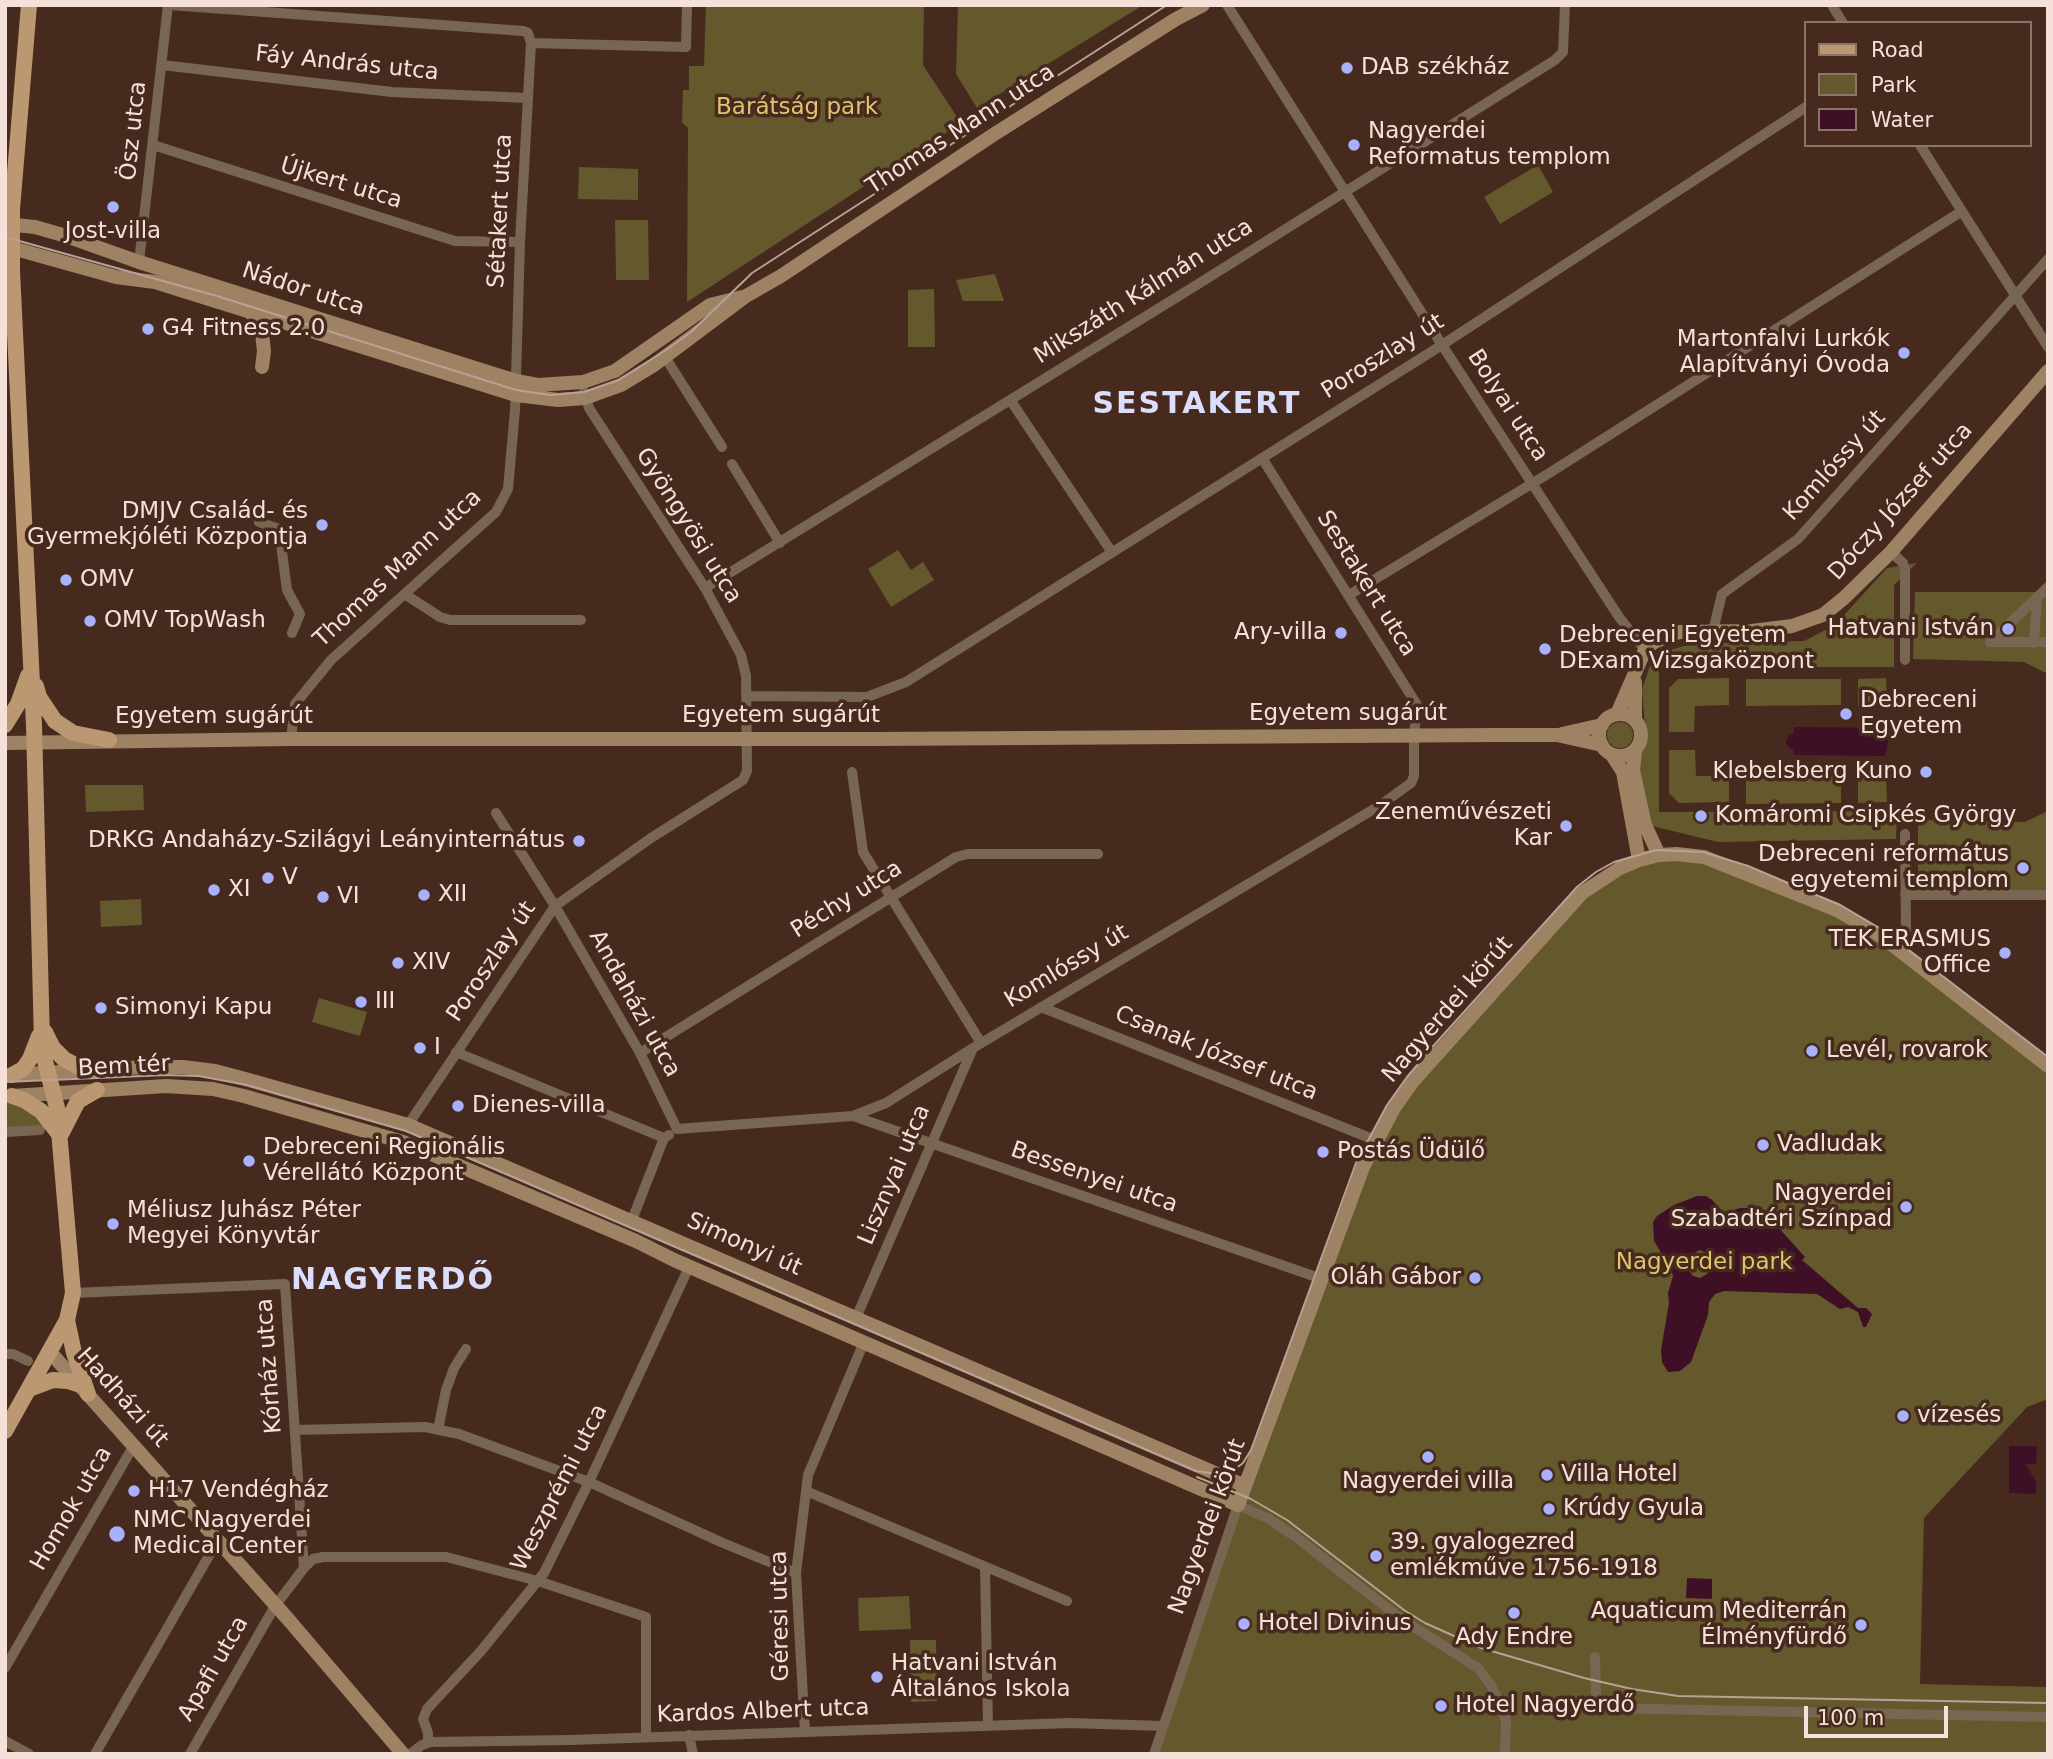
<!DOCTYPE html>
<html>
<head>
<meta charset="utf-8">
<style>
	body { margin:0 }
	#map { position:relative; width:2053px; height:1759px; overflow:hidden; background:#472a1e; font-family:"DejaVu Sans",sans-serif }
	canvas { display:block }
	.frame { position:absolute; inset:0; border:7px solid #f5e1d9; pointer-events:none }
	.legend { position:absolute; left:1804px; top:21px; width:228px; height:126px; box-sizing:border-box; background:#472a1e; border:2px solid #8d7369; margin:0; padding:9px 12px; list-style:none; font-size:21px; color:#f5e1d9 }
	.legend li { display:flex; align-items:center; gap:14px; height:35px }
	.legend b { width:35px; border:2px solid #8d7369 }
	.scale { position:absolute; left:1804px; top:1706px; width:144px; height:32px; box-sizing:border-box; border:4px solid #f5e1d9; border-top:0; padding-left:9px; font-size:21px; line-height:24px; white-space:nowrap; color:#f5e1d9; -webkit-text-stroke:5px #472a1e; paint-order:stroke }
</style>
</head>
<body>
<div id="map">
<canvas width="2053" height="1759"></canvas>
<div class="frame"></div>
<ul class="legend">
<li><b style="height:9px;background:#bb9871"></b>Road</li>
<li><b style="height:19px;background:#64582d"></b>Park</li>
<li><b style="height:19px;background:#3f0f26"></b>Water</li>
</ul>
<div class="scale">100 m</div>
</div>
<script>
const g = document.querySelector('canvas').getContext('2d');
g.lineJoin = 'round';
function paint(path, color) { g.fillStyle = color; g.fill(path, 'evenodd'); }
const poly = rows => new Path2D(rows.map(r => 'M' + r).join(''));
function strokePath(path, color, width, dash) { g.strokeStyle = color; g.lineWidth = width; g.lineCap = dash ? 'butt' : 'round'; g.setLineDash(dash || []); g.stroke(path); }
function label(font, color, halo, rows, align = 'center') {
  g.font = font + ' "DejaVu Sans",sans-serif'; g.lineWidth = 7; g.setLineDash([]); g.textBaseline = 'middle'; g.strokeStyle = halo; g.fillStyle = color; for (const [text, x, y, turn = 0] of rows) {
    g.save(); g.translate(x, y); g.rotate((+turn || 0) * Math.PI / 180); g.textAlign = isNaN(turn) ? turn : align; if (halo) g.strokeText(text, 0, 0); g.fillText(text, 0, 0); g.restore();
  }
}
paint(poly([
	[706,5,924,5,923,65,961,123,687,302,688,128,682,122,683,90,689,90,689,66,704,66],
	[958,5,1143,5,977,108,956,74],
	[1538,165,1553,192,1500,224,1484,197],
	[579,167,638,169,638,200,578,199],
	[615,220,648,220,649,280,616,280],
	[995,274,1004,301,963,301,956,280],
	[934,289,935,347,908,347,908,290],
	[898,550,911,570,923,562,934,580,891,607,868,569],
	[1917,563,1894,585,1894,667,1659,667,1659,812,1897,811,1896,839,1718,842,1648,825,1636,761,1646,739,1642,689,1650,666,1663,652,1684,646,1712,643,1804,641,1835,625,1887,568],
	[1915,592,2048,592,2048,674,2024,662,1913,659],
	[1729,678,1729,705,1695,706,1694,732,1669,732,1669,688,1678,679],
	[1886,678,1887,705,1858,706,1858,679],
	[1746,679,1841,679,1841,705,1746,706],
	'1607 735a13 13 0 1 1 26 0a13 13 0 1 1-26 0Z',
	[1669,750,1695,750,1696,776,1729,776,1729,802,1679,803,1669,793],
	[1886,775,1887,802,1858,803,1858,776],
	[1841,776,1841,803,1746,804,1746,777],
	[85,785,143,785,144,810,86,812],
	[2048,811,2048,894,1918,895,1918,820,2025,822],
	[1676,854,1837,910,2048,1066,2048,1399,2027,1407,1924,1518,1920,1684,2048,1687,2048,1754,1154,1754,1363,1167,1414,1088,1583,899,1639,860],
	[141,899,142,925,101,927,100,901],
	[319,998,367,1012,360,1036,312,1022],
	[5,1096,12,1096,41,1121,45,1130,5,1132],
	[909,1596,911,1629,859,1631,858,1598],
	[910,1640,936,1640,937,1701,911,1702]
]), '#64582d');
paint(poly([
	[1794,727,1885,728,1888,737,1887,749,1885,756,1794,755,1794,749,1789,748,1786,743,1788,736,1794,733],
	[1697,1196,1706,1196,1712,1200,1724,1213,1740,1208,1753,1208,1769,1217,1805,1257,1802,1260,1858,1308,1866,1308,1872,1314,1866,1327,1863,1327,1858,1312,1848,1307,1840,1309,1817,1294,1724,1291,1715,1294,1709,1302,1708,1315,1691,1362,1680,1371,1668,1372,1662,1362,1661,1350,1669,1303,1668,1293,1673,1276,1671,1269,1654,1241,1653,1222,1657,1216,1674,1205],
	[1699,1250,1710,1254,1712,1259,1707,1274,1700,1278,1693,1276,1690,1272,1690,1262,1695,1253],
	[2009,1446,2037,1446,2036,1464,2025,1464,2036,1481,2036,1494,2009,1493],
	[1687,1578,1712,1579,1712,1599,1686,1598]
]), '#3f0f26');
strokePath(poly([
	[170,5,523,31,528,33,531,43,686,47,687,5],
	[1227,5,1442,345,1619,617,1645,650],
	[1832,5,1843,23],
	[162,65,392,92,527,98],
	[153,145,455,241,520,242],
	[1920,145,2048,347],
	[139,262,168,5],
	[665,357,722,447],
	[1011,401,1111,551],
	[732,464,780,543],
	[259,522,279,529,287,590,300,614,292,633],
	[1891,552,1903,563,1905,571,1905,660],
	[705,588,1195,286,1555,60,1563,52,1565,5],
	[406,595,440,617,450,620,581,620],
	[1349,595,1551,472,1962,211],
	[1713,631,1722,594,1798,539,2048,259],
	[1990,642,2048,587],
	[1990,642,2048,642],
	[2034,643,2037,597],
	[746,696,867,697,906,682,1442,345,1806,107],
	[291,739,295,704,331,660,496,512,508,489,515,410,520,242,531,43],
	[852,772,863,852,981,1043],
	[496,813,555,906,640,1053,677,1129],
	[1905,895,2048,895],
	[1898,949,1906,931,1905,834],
	[1041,1007,1375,1140],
	[456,1052,664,1138],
	[640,1053,956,857,968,854,1098,854],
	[853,1116,1322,1279],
	[408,1125,555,906,651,838,743,780,747,771,746,676,741,655,705,588,589,408,584,392],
	[677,1129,853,1116,886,1103,973,1048,1379,806,1411,783,1414,776,1414,736,1417,705,1262,458],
	[5,1132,40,1130],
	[632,1220,664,1138,669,1135],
	[73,1293,285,1284,304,1568,275,1606,190,1754],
	[856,1318,973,1048],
	[5,1354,13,1354,28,1361],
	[296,1430,425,1427,459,1434,589,1482,723,1543,796,1573],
	[438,1430,446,1390,454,1368,466,1349],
	[806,1491,1067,1601],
	[985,1567,988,1726],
	[304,1568,313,1559,323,1557,446,1557,538,1581,646,1617,646,1737],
	[1595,1657,1596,1695,1597,1703,1601,1708,2048,1717],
	[5,1668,134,1445],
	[805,1732,796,1573,808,1475,864,1342],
	[689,1735,693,1754],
	[5,1741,29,1754],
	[428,1742,428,1733,423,1719,427,1709,481,1651,544,1573,589,1482,689,1267],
	[95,1754,218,1540],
	[410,1754,422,1745,431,1742,571,1740,1070,1723,1163,1726],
	[1154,1754,1238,1505,1269,1519,1296,1537,1400,1618,1478,1668,1491,1685,1503,1709,1506,1722,1505,1754]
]), '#786653', 10);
strokePath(poly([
	[5,224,35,227,63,235,139,262,516,381,538,385,583,382,615,371,710,305,742,297],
	[5,246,116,277,155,282,516,395,558,400,585,398,621,385,654,365,746,296,781,276,993,135,1176,19,1203,5],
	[251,313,257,321,262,333,264,351,262,367],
	'1599 735a21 21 0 1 1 42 0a21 21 0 1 1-42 0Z',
	[1617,714,1645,650,1654,642,1679,632,1752,631,1792,626,1823,615,1844,598,1891,552,2048,371],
	[1635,720,1635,682],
	[1562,734,1602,725],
	[5,743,291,739,874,739,1498,735,1557,735,1602,745],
	[1635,751,1633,770,1645,825,1659,855],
	[1612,755,1623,772,1639,860],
	[10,1075,144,1067,183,1067,215,1071,249,1080,408,1125,1245,1486],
	[12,1096,166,1086,213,1089,244,1096,403,1142,636,1241,674,1260,1238,1505,1363,1167,1394,1108,1413,1081,1582,893,1620,868,1639,860,1659,855,1676,854,1704,857,1837,910,1881,936,2048,1066],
	[50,1352,288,1619,403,1754]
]), '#9e8264', 14);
strokePath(poly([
	[36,686,39,697,55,721,73,733,109,740],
	[5,725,18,704,28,676],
	[45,1032,53,1048,64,1059,77,1066,91,1070],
	[12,1075,23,1069,30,1059,39,1036],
	[12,1096,24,1100,41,1111,59,1134],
	[61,1134,78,1101,97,1090],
	[67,1320,74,1353,88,1394],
	[29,1389,53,1380,68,1381,80,1385],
	[5,1431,67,1320,73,1293,57,1108,45,1061,42,1042,34,725,12,271,12,209,29,5]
]), '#bb9871', 16);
strokePath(poly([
	[5,237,217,296,516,390,550,395,584,392,619,380,669,348,691,332,752,273,1167,5],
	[5,1082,166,1075,199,1076,247,1085,406,1131,1196,1471,1216,1474,1234,1470,1243,1463,1251,1450,1356,1163,1387,1105,1407,1077,1435,1044,1577,887,1596,872,1614,862,1656,850,1703,852,1748,866,1840,905,1884,931,2048,1057],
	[1197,1477,1251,1499,1287,1520,1404,1610,1425,1623,1481,1648,1584,1678,1632,1689,1678,1696,2048,1703]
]), '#b8a197', 2);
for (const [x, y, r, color] of [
	[1347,68,7,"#a9b0fc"],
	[1354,145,7,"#a9b0fc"],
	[113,207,7,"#a9b0fc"],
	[148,329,7,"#a9b0fc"],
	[1904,353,7,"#a9b0fc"],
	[322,525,7,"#a9b0fc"],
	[66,580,7,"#a9b0fc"],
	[90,621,7,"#a9b0fc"],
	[2008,629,7,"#a9b0fc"],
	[1341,633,7,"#a9b0fc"],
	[1545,649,7,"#a9b0fc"],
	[1846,714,7,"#a9b0fc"],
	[1926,772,7,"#a9b0fc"],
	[1701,816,7,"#a9b0fc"],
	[1566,826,7,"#a9b0fc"],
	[579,841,7,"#a9b0fc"],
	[2023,868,7,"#a9b0fc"],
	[268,878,7,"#a9b0fc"],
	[214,890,7,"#a9b0fc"],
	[424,895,7,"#a9b0fc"],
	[323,897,7,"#a9b0fc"],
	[2005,953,7,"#a9b0fc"],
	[398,963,7,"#a9b0fc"],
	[361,1002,7,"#a9b0fc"],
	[101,1008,7,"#a9b0fc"],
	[420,1048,7,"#a9b0fc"],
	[1812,1051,7,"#a9b0fc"],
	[458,1106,7,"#a9b0fc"],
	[1763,1145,7,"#a9b0fc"],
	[1323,1152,7,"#a9b0fc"],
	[249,1161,7,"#a9b0fc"],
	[1906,1207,7,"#a9b0fc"],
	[113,1224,7,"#a9b0fc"],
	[1475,1278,7,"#a9b0fc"],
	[1903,1416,7,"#a9b0fc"],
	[1428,1457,7,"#a9b0fc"],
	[1547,1475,7,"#a9b0fc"],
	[134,1491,7,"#a9b0fc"],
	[1549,1509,7,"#a9b0fc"],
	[117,1534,9,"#a9b0fc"],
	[1376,1556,7,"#a9b0fc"],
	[1514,1613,7,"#a9b0fc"],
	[1244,1624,7,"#a9b0fc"],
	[1861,1625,7,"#a9b0fc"],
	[877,1677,7,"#a9b0fc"],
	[1441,1706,7,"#a9b0fc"]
]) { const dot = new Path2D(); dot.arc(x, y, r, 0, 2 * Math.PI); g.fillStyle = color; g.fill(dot); strokePath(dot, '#472a1e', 2.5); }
label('23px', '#f5e1d9', '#472a1e', [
	["Fáy András utca",347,64,6],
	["Thomas Mann utca",961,130,-33],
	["Ösz utca",134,131,-84],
	["Újkert utca",341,184,17],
	["Sétakert utca",501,211,-87],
	["Nádor utca",303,290,18],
	["Mikszáth Kálmán utca",1144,292,-32],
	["Poroszlay út",1383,357,-32],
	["Bolyai utca",1507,406,57],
	["Komlóssy út",1835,466,-48],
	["Dóczy József utca",1901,502,-48],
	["Gyöngyösi utca",688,526,58],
	["Thomas Mann utca",398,569,-43],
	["Sestakert utca",1366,584,58],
	["Egyetem sugárút",1348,714],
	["Egyetem sugárút",781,716],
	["Egyetem sugárút",214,717],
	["Péchy utca",847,900,-32],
	["Poroszlay út",492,962,-56],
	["Komlóssy út",1067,967,-31],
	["Andaházi utca",634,1004,61],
	["Nagyerdei körút",1448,1010,-49],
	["Csanak József utca",1216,1054,22],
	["Bem tér",124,1067,-3],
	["Lisznyai utca",895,1175,-67],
	["Bessenyei utca",1094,1178,19],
	["Simonyi út",744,1245,24],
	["Kórház utca",270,1366,-94],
	["Hadházi út",122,1398,48],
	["Weszprémi utca",560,1488,-63],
	["Homok utca",72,1509,-60],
	["Nagyerdei körút",1208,1527,-70],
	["Géresi utca",781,1616,-91],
	["Apafi utca",214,1669,-60],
	["Kardos Albert utca",763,1712,-2]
]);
label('23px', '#f5e1d9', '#472a1e', [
	["DAB székház",1361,68],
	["Nagyerdei",1368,132],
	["Reformatus templom",1368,158],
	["Jost-villa",113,232,"center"],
	["G4 Fitness 2.0",162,329],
	["Martonfalvi Lurkók",1890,340,"right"],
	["Alapítványi Óvoda",1890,366,"right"],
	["DMJV Család- és",308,512,"right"],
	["Gyermekjóléti Központja",308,538,"right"],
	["OMV",80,580],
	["OMV TopWash",104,621],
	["Hatvani István",1994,629,"right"],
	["Ary-villa",1327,633,"right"],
	["Debreceni Egyetem",1559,636],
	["DExam Vizsgaközpont",1559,662],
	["Debreceni",1860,701],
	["Egyetem",1860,727],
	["Klebelsberg Kuno",1912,772,"right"],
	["Zeneművészeti",1552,813,"right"],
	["Kar",1552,839,"right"],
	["Komáromi Csipkés György",1715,816],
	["DRKG Andaházy-Szilágyi Leányinternátus",565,841,"right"],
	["Debreceni református",2009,855,"right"],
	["egyetemi templom",2009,881,"right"],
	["V",282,878],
	["XI",228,890],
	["XII",438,895],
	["VI",337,897],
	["TEK ERASMUS",1991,940,"right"],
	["Office",1991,966,"right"],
	["XIV",412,963],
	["III",375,1002],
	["Simonyi Kapu",115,1008],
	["I",434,1048],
	["Levél, rovarok",1826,1051],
	["Dienes-villa",472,1106],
	["Vadludak",1777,1145],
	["Debreceni Regionális",263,1148],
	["Vérellátó Központ",263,1174],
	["Postás Üdülő",1337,1152],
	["Nagyerdei",1892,1194,"right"],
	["Szabadtéri Színpad",1892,1220,"right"],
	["Méliusz Juhász Péter",127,1211],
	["Megyei Könyvtár",127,1237],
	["Oláh Gábor",1461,1278,"right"],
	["vízesés",1917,1416],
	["Villa Hotel",1561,1475],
	["Nagyerdei villa",1428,1482,"center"],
	["H17 Vendégház",148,1491],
	["Krúdy Gyula",1563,1509],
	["NMC Nagyerdei",133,1521],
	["Medical Center",133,1547],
	["39. gyalogezred",1390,1543],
	["emlékműve 1756-1918",1390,1569],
	["Aquaticum Mediterrán",1847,1612,"right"],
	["Élményfürdő",1847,1638,"right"],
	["Hotel Divinus",1258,1624],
	["Ady Endre",1514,1638,"center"],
	["Hatvani István",891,1664],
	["Általános Iskola",891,1690],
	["Hotel Nagyerdő",1455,1706]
], 'left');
label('23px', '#ddc46e', '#472a1e', [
	["Barátság park",797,108],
	["Nagyerdei park",1704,1263]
]);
g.letterSpacing = '2px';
label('bold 30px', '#daddfb', '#472a1e', [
	["SESTAKERT",1197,405],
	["NAGYERDŐ",393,1281]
]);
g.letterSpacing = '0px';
</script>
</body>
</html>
